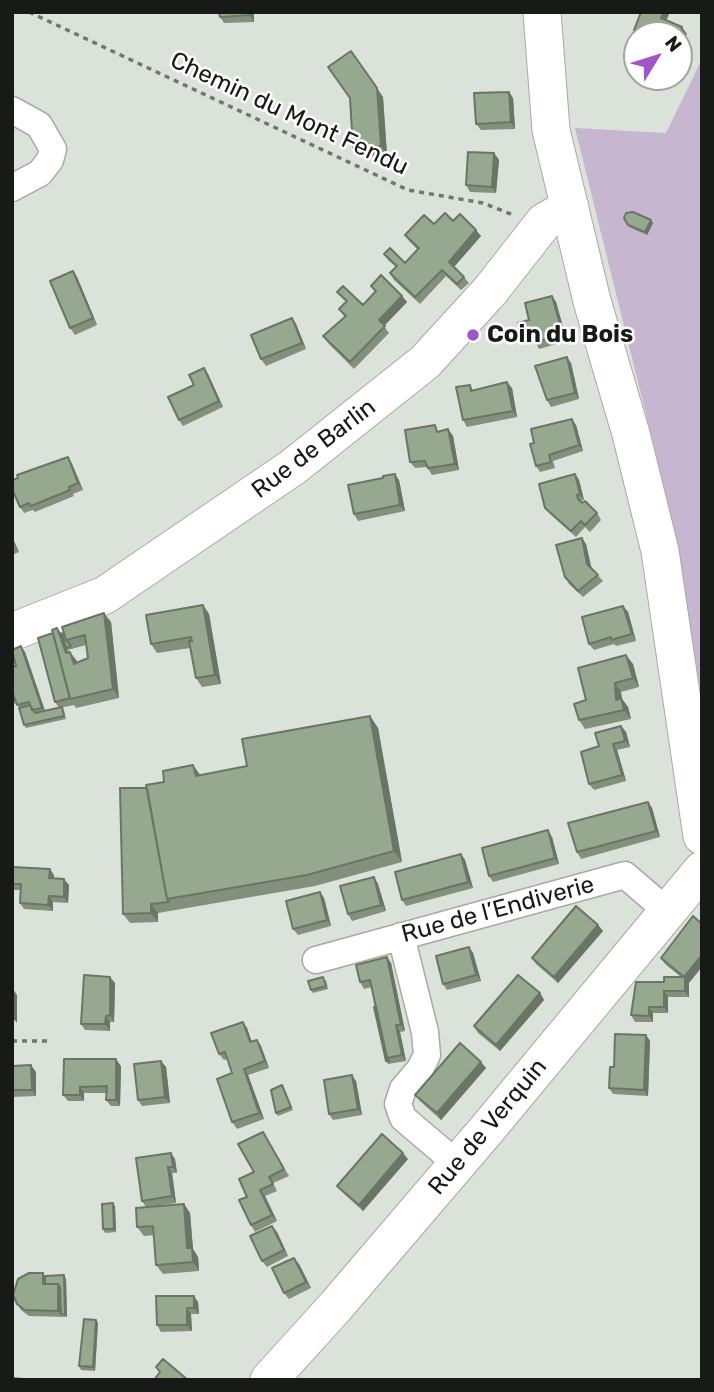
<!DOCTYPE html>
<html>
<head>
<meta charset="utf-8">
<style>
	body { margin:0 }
	#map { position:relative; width:714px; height:1392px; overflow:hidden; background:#dbe2d9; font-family:Rubik,sans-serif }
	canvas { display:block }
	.frame { position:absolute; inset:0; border:14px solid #181a17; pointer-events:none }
	.north { position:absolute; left:623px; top:21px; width:70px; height:70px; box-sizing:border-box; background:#fff; border:2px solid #a3a3a2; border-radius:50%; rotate:52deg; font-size:19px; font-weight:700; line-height:28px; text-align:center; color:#181a17 }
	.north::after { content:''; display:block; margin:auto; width:24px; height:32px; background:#a054c7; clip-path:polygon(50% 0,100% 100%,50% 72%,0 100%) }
</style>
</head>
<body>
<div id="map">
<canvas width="714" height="1392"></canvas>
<div class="frame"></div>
<div class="north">N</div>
</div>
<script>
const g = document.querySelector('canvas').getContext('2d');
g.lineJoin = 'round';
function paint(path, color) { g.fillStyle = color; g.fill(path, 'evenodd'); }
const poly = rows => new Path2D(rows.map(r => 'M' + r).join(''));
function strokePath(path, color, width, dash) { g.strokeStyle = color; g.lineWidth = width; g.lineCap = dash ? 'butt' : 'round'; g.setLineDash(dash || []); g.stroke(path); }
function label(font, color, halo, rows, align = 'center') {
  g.font = font + ' Rubik,sans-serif'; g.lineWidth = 5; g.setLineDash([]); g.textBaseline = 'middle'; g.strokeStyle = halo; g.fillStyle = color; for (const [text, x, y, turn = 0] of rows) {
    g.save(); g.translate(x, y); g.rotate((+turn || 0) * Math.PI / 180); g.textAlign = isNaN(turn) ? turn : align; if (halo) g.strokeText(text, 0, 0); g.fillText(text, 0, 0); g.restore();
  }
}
paint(poly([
	[702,59,702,700,671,515,575,128,666,133]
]), '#c6b6cf');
const street = poly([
	[12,110,39,125,53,149,50,160,40,173,12,188],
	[401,936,425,1032,427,1055,420,1069,403,1089,398,1104,403,1118,456,1163],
	[316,960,625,875,668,912]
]);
const secondary = poly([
	[542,12,551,130,592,301,631,434,660,551,702,836],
	[12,632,105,595,293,467,425,362,490,291,544,222,570,207],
	[269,1380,336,1306,488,1128,702,870]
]);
strokePath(street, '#a5aba3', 29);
strokePath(secondary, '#a5aba3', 39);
strokePath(poly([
	[29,12,408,190,483,203,513,215],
	[12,1041,52,1041]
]), '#727671', 3.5, [5, 5]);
strokePath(street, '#fff', 26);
strokePath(secondary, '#fff', 37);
paint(poly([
	[219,12,254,12,254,22,224,23,220,17],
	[509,92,513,98,515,129,481,130,476,124],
	[383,97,387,155,360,157,353,148],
	[494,153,499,160,496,193,470,192,466,185],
	[624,218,651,220,653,223,647,235,631,228],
	[453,221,481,236,454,267,464,277,469,283,461,290,446,276,420,304,394,280,390,273,396,267,388,260,384,254,405,263,418,250,409,241,405,235,434,224],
	[73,271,77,277,97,325,75,335,70,328],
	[371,286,402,296,407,302,384,326,389,333,354,369,328,343,323,336,345,317,339,309,346,302,337,292,363,305,375,292],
	[552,296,556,302,567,341,539,349,535,341,527,343,522,337,529,320],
	[292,318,296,324,306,349,266,366,261,359],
	[571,363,579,399,551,407,547,400],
	[204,368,208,374,223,407,183,426,179,420,194,385],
	[470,385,473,390,512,388,517,417,467,427,463,420],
	[576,425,583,451,553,461,555,468,540,472,536,466,534,443],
	[448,429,453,436,459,470,432,475,427,467,415,468,410,462],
	[68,457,72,464,83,490,73,494,74,496,35,512,33,510,24,513,20,507],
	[575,474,579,480,584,500,581,501,581,502,597,513,601,520,590,532,585,527,576,537,550,514,545,508],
	[399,480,405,511,358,521,354,514],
	[12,537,19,552,12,555],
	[586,544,591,568,603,581,583,597,569,584,565,577],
	[203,605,209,614,221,684,202,687,196,678,190,648,157,653,151,644],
	[623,606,628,612,636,641,616,646,614,644,594,650,589,644],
	[111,622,119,698,76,708,74,705,59,708,55,702,57,628,62,634],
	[86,645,88,658,77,663,70,652,69,652,68,650],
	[25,652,45,711,64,710,66,719,26,728,24,725,19,708,17,703,12,704,12,667,16,666],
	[633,664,639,687,621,692,622,699,628,707,631,719,585,729,579,720,586,700],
	[370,716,378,728,402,862,315,886,158,913,158,922,130,923,123,914,147,788,201,775,247,766],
	[621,726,626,732,630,747,617,750,626,781,594,790,589,784,599,746],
	[648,802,652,808,660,837,581,859,577,852],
	[552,837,559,864,493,882,489,876],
	[461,854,465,860,473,888,406,906,402,900],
	[12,867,54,875,54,878,69,885,68,903,53,902,53,911,24,909,20,903,21,890,12,890],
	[374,877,378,884,386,911,352,921,348,914],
	[320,892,324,898,331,926,298,935,293,929],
	[693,916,689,983,689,997,668,997,668,1013,653,1013,653,1022,635,1022,631,1015,664,982,681,977,665,964,661,958],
	[598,925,603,931,558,983,536,964,532,958],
	[469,947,473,953,481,981,447,990,443,984],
	[391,963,405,1031,400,1032,406,1061,388,1064,386,1061,372,987,364,989,360,982],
	[326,980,328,989,313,993,311,990],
	[115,983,114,1022,110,1022,110,1031,85,1030,81,1024],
	[540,993,544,1000,500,1051,478,1033,474,1026],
	[243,1022,247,1028,252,1042,257,1040,261,1046,269,1068,248,1075,264,1119,237,1129,232,1122,232,1073,227,1059,224,1060,219,1054],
	[646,1035,650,1041,648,1096,613,1094,609,1088,614,1067],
	[161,1061,166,1067,170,1103,142,1106,138,1100],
	[481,1062,486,1068,441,1120,420,1101,415,1095],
	[12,1066,36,1072,36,1096,12,1097],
	[121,1066,120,1106,111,1106,106,1100,107,1093,84,1093,84,1101,68,1101,63,1095],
	[356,1081,362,1115,333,1120,329,1114],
	[284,1088,293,1110,278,1116,276,1113],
	[263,1132,289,1176,273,1183,277,1191,265,1196,277,1221,255,1232,251,1225,247,1197],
	[175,1159,177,1173,172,1173,176,1203,146,1207,142,1201],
	[408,1159,363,1211,342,1192,337,1186],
	[184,1204,190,1213,193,1249,198,1257,199,1271,163,1274,156,1265,154,1235,144,1236,137,1227],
	[115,1206,116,1232,105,1233,103,1229],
	[277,1232,288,1256,267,1267,262,1261],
	[299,1264,311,1288,289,1299,284,1293],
	[43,1273,45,1276,66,1279,67,1317,29,1316,21,1310,17,1304],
	[198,1302,199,1314,191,1314,192,1331,161,1332,157,1325],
	[96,1320,98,1323,95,1371,81,1370,79,1366]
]), '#82907c');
paint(poly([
	[250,12,254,12,254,22,250,15],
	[663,12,670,12,665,24,661,18],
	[682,27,687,34,679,51,679,35],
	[377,88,383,97,387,155,381,146],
	[509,92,513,98,515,129,511,122],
	[494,153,499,160,496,193,492,187],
	[651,220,653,223,647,235,645,232],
	[476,230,481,236,453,268,449,262],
	[73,271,77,277,97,325,93,318],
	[402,296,407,302,383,327,379,320],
	[552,296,556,302,567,341,563,335],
	[292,318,296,324,306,349,302,343],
	[567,357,571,363,579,399,575,393],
	[204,368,208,374,223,407,219,401],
	[507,382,512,388,517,417,513,411],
	[572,419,576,425,583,451,579,445],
	[448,429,453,436,459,470,455,464],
	[68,457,72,464,83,490,78,483],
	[395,474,399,480,405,511,400,505],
	[575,474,579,480,584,500,580,494],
	[12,537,19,552,12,541],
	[582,538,586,544,592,570,587,564],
	[203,605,209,614,221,684,215,675],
	[623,606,628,612,636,641,632,634],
	[104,613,111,622,119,698,113,689],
	[57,628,64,637,66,648,72,662,66,653],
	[21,646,25,652,46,714,42,708],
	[70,652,77,661,80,673,74,664],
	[626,655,633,664,639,687,633,678],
	[615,683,621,692,622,699,628,707,631,719,616,700],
	[370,716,378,728,402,862,394,851],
	[621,726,626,732,630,747,625,741],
	[613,744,617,750,626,781,622,775],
	[193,765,201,776,196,776],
	[648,802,652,808,660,837,656,831],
	[548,830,552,837,559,864,555,858],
	[461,854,465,860,473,888,468,882],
	[50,869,54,875,54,884,49,878],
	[374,877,378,884,386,911,381,905],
	[64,879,69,885,68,903,64,897],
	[320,892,324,898,331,926,327,920],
	[49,896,53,902,53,911,48,905],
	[151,904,158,913,158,922,151,913],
	[598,925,603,931,558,983,554,977],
	[469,947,473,953,481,981,476,975],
	[702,955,702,967,689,983,689,997,685,991,684,977],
	[387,957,391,963,405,1031,401,1025],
	[110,977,115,983,114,1022,110,1015],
	[13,989,17,995,17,1023,12,1017],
	[664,991,668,997,668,1013,664,1007],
	[540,993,544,1000,500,1051,496,1045],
	[649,1007,653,1013,653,1022,649,1016],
	[106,1016,110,1022,110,1031,105,1024],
	[243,1022,247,1028,254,1049,250,1042],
	[396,1025,400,1032,406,1061,402,1055],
	[646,1035,650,1041,648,1096,644,1090],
	[257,1040,261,1046,269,1068,265,1061],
	[116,1059,121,1066,120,1106,116,1100],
	[161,1061,166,1067,170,1103,165,1097],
	[481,1062,486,1068,441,1120,437,1113],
	[31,1065,36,1072,36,1096,32,1090],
	[244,1069,248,1075,264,1119,259,1113],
	[352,1075,356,1081,362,1115,358,1109],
	[80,1087,84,1093,84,1101,80,1095],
	[171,1153,175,1159,177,1173,173,1167],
	[403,1153,408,1159,363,1211,359,1205],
	[168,1167,172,1173,176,1203,172,1196],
	[260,1190,265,1196,277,1221,272,1215],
	[113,1203,115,1206,116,1232,114,1229],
	[184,1204,190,1213,193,1249,198,1257,199,1271,193,1262,187,1248],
	[272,1226,277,1232,288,1256,284,1250],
	[294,1258,299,1264,311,1288,306,1282],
	[64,1275,66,1279,67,1317,65,1314],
	[58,1284,62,1290,61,1314,58,1311],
	[194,1296,198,1302,199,1314,194,1308],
	[187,1308,191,1314,192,1331,187,1325],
	[96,1320,98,1323,95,1371,93,1367]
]), '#6a7665');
const building = poly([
	[219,12,250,12,250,15,220,17,219,12],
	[641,12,663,12,661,18,682,27,679,35,644,35,634,30,641,12],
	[351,51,377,88,381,146,353,148,350,98,328,67,351,51],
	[509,92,511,122,476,124,474,93,509,92],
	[468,152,494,153,492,187,466,185,468,152],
	[633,212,651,220,645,232,628,225,624,218,626,213,633,212],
	[445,213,453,221,460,214,476,230,449,262,464,277,457,284,442,270,415,297,390,273,397,266,384,254,390,248,405,263,419,248,405,235,424,215,434,224,445,213],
	[73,271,93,318,70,328,50,281,73,271],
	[381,275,402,296,379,320,385,326,350,362,323,336,346,316,339,309,347,301,337,292,343,286,363,305,376,291,371,286,381,275],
	[552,296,563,335,535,342,533,334,522,337,518,323,529,320,525,303,552,296],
	[292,318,302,343,261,359,251,335,292,318],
	[567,357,575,393,547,400,535,366,567,357],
	[204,368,219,401,179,420,168,397,194,385,189,375,204,368],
	[507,382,513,411,463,420,456,387,470,385,471,391,507,382],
	[572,419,579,445,549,455,551,462,536,466,530,444,534,443,531,429,572,419],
	[435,425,437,432,448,429,455,464,428,468,425,461,410,462,405,430,435,425],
	[68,457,78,483,69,487,70,490,31,506,29,503,20,507,12,489,12,480,18,478,17,475,68,457],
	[395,474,400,505,354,514,348,485,383,478,383,476,395,474],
	[575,474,580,494,577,495,578,499,582,503,585,501,597,513,585,525,581,521,571,531,545,508,539,484,575,474],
	[582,538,587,564,598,575,578,591,565,577,556,545,582,538],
	[203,605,215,675,196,678,189,641,192,641,191,637,151,644,146,615,203,605],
	[623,606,632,634,611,640,611,637,589,644,582,617,623,606],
	[104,613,113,689,70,699,52,630,57,628,66,653,70,652,74,664,88,658,85,635,66,640,62,627,104,613],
	[53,633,70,698,55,702,38,638,53,633],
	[64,633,66,640,71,646,66,648,62,634,64,633],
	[21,646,42,708,32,710,29,702,17,705,12,691,12,667,16,666,12,650,21,646],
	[626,655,633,678,615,683,616,700,621,698,624,710,579,720,574,704,586,700,578,668,626,655],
	[30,705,35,713,62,707,64,716,24,725,19,708,30,705],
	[370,716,394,851,307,875,167,899,146,785,164,782,163,771,193,765,196,776,247,766,242,739,370,716],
	[621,726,625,741,613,744,622,775,589,784,581,752,599,746,595,733,621,726],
	[120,788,147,788,167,899,169,902,151,904,151,913,123,914,120,788],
	[648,802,656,831,577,852,568,823,648,802],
	[548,830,555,858,489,876,482,848,548,830],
	[461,854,468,882,402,900,395,872,461,854],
	[12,867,50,869,49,878,64,879,64,897,49,896,48,905,20,903,21,884,12,884,12,867],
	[374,877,381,905,348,914,340,886,374,877],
	[320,892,327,920,293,929,286,901,320,892],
	[576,906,598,925,554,977,532,958,576,906],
	[693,916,702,924,702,955,684,977,661,958,693,916],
	[469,947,476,975,443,984,436,956,469,947],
	[387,957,401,1025,396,1025,402,1055,387,1058,370,980,360,982,356,965,387,957],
	[84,975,110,977,110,1015,106,1016,105,1024,81,1024,84,975],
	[518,975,540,993,496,1045,474,1026,518,975],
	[323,977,326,986,311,990,308,981,323,977],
	[664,977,685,977,685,991,664,991,664,1007,649,1007,649,1016,631,1015,636,982,664,982,664,977],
	[376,1006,387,1058,389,1061,386,1061,374,1007,376,1006],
	[243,1022,250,1042,257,1040,265,1061,244,1069,259,1113,232,1122,217,1079,232,1073,225,1052,219,1054,211,1033,243,1022],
	[615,1034,646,1035,644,1090,609,1088,610,1067,614,1067,615,1034],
	[460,1043,481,1062,437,1113,415,1095,460,1043],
	[64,1059,116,1059,116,1100,106,1100,107,1086,80,1087,80,1095,63,1095,64,1059],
	[161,1061,165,1097,138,1100,134,1064,161,1061],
	[31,1065,32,1090,12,1090,12,1066,31,1065],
	[352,1075,358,1109,329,1114,324,1080,352,1075],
	[282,1085,291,1107,276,1113,271,1090,282,1085],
	[263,1132,284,1169,269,1177,273,1184,260,1190,272,1215,251,1225,239,1200,247,1197,239,1179,254,1172,238,1144,263,1132],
	[382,1134,403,1153,359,1205,337,1186,382,1134],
	[171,1153,173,1167,168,1167,172,1196,142,1201,136,1158,171,1153],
	[113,1203,114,1229,103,1229,102,1204,113,1203],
	[184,1204,187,1248,192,1248,193,1262,156,1265,153,1226,137,1227,136,1208,184,1204],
	[272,1226,284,1250,262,1261,250,1236,272,1226],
	[294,1258,306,1282,284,1293,272,1268,294,1258],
	[29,1273,43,1273,43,1284,58,1284,58,1311,25,1310,17,1304,13,1295,18,1279,29,1273],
	[64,1275,65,1314,61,1314,60,1287,58,1284,45,1284,45,1276,64,1275],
	[156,1296,194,1296,194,1308,187,1308,187,1325,157,1325,156,1296],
	[84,1319,96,1320,93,1367,79,1366,84,1319],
	[163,1359,188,1380,154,1380,160,1372,156,1367,163,1359],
	[12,1378,34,1380,12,1380,12,1378]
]);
paint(building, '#97a890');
strokePath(building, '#6a7665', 2);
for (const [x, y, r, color] of [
	[473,335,7,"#a054c7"]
]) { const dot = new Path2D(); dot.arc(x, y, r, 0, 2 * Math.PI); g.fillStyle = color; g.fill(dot); strokePath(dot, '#fff', 2.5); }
label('24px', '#181a17', '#fff', [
	["Chemin du Mont Fendu",289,114,25],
	["Rue de Barlin",314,449,-37],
	["Rue de l’Endiverie",498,910,-15],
	["Rue de Verquin",488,1127,-50]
]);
label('bold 24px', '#181a17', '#fff', [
	["Coin du Bois",487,335]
], 'left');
</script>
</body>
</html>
